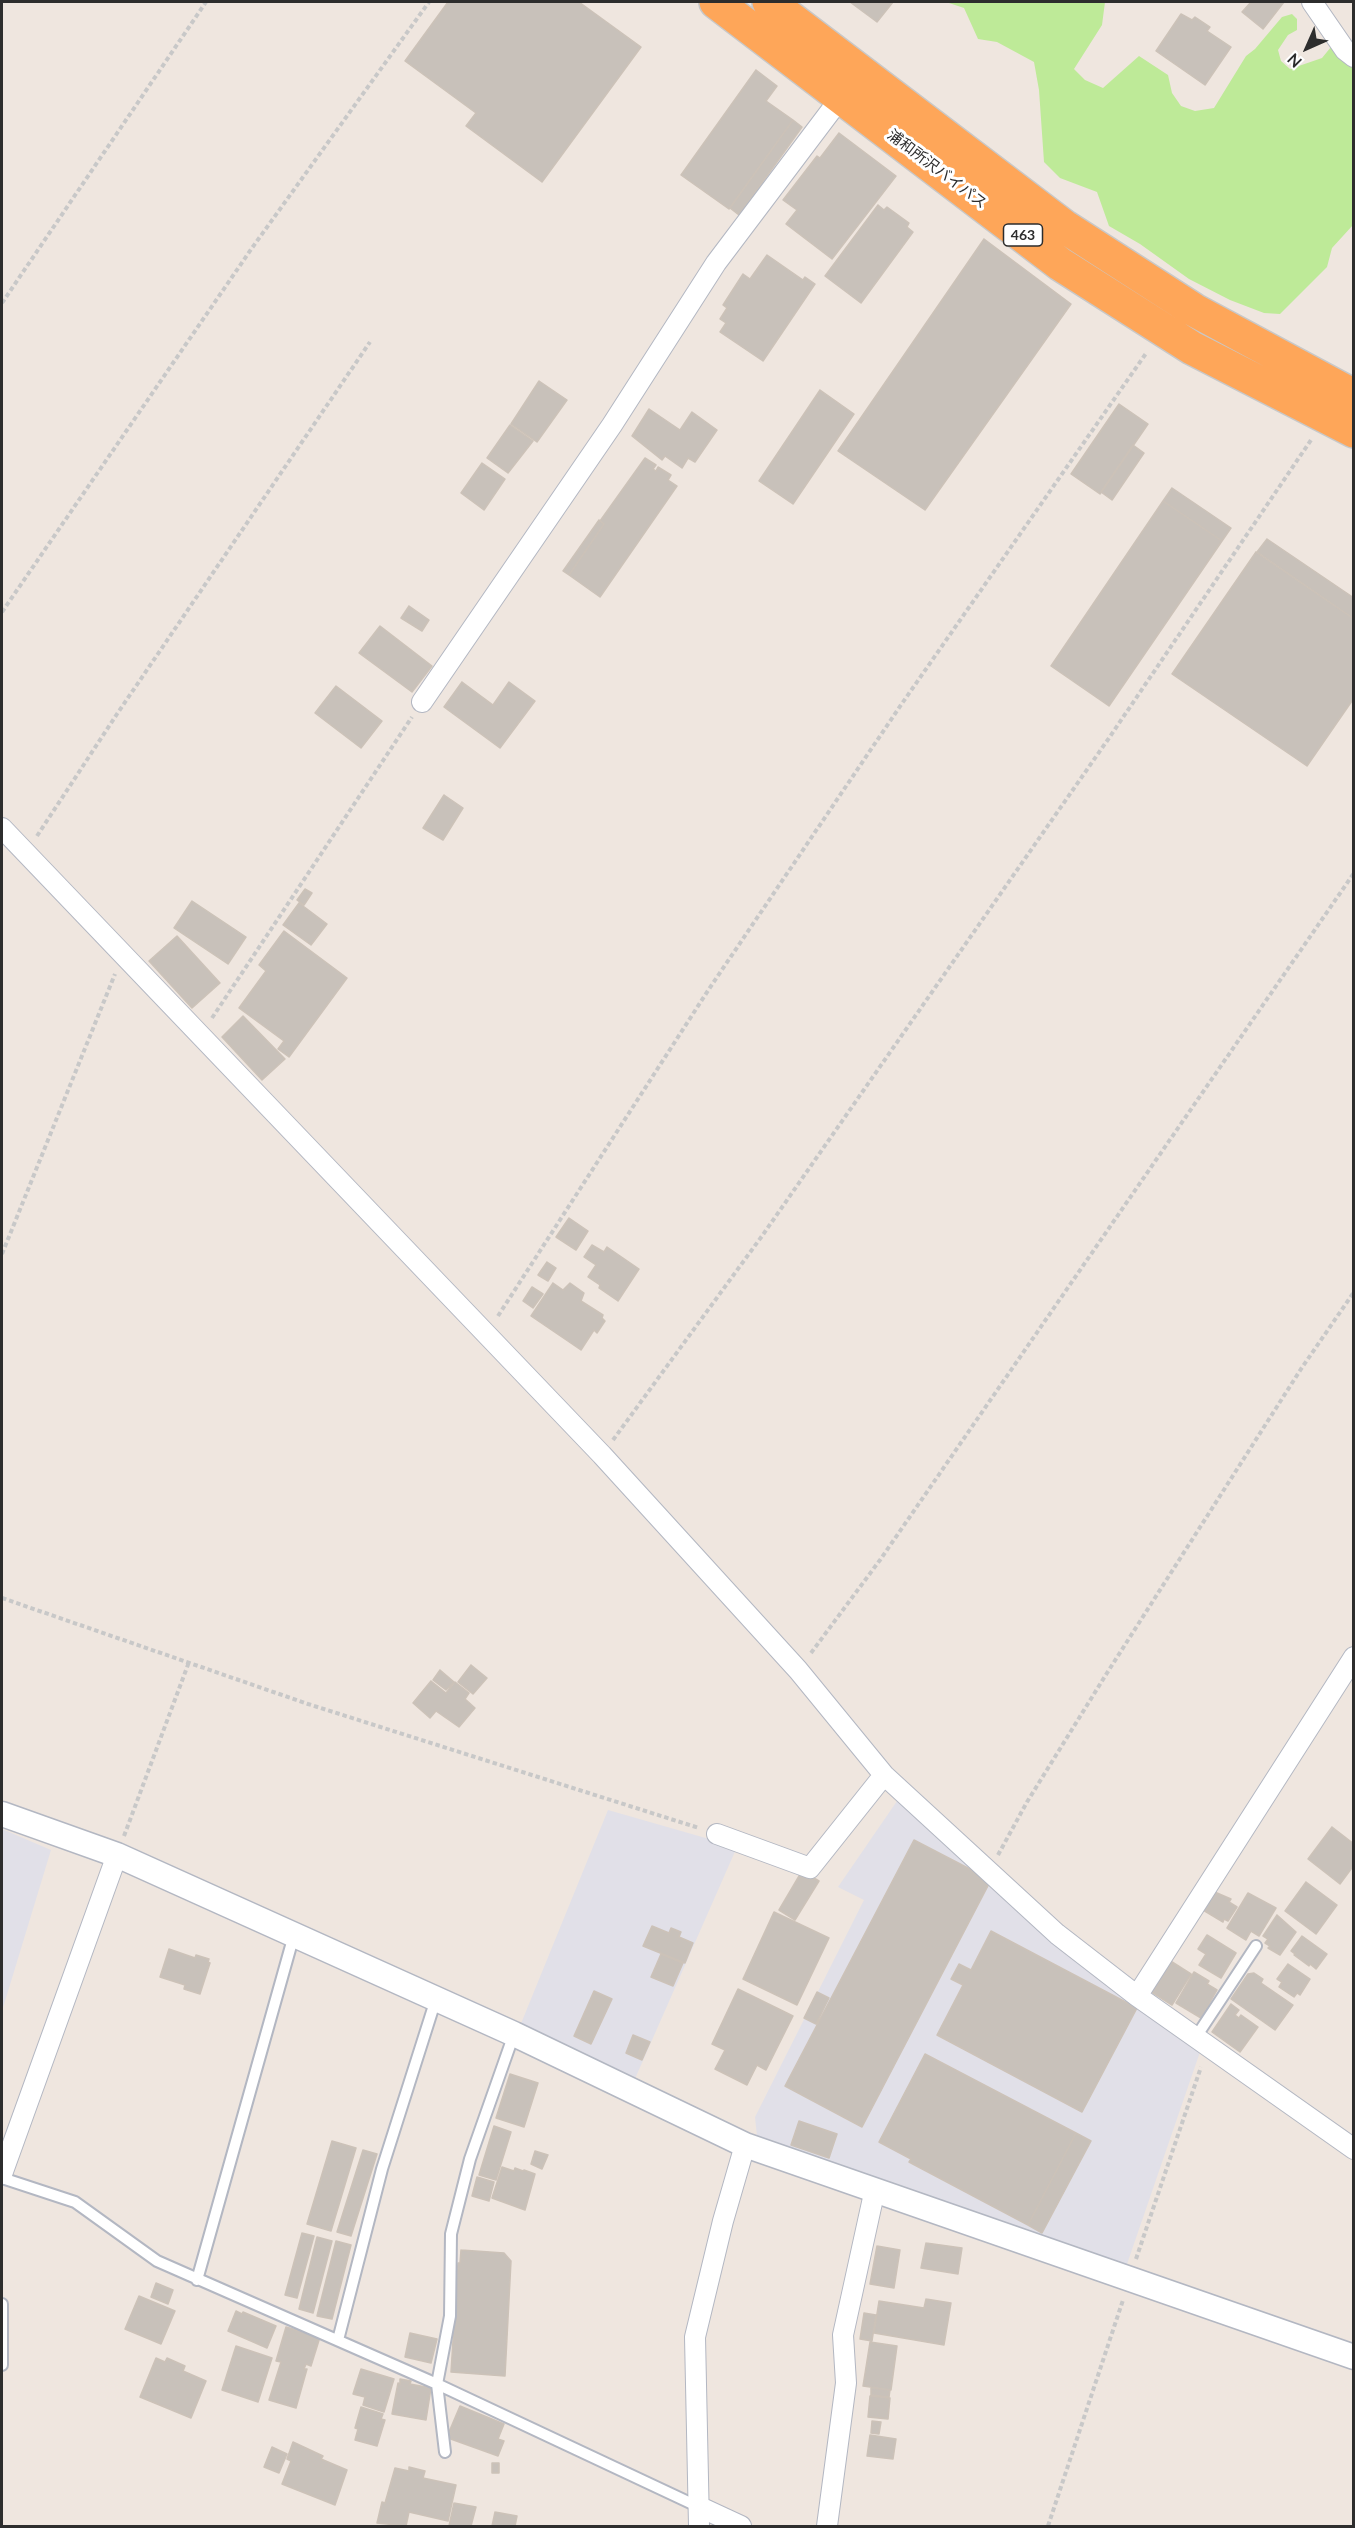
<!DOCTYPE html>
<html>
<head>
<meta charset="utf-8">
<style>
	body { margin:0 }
	#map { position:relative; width:1355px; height:2528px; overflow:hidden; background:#efe6df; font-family:Lato,sans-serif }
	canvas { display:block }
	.frame { position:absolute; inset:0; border:3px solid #2d2d2d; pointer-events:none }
	.north { position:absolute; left:1277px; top:18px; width:60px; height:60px; -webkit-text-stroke:4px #fff; paint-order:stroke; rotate:225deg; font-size:16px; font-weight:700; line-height:24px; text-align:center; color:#2d2d2d }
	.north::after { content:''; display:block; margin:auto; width:21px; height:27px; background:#2d2d2d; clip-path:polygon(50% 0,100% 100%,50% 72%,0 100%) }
</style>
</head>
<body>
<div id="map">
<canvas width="1355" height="2528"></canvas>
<div class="frame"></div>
<div class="north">N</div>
</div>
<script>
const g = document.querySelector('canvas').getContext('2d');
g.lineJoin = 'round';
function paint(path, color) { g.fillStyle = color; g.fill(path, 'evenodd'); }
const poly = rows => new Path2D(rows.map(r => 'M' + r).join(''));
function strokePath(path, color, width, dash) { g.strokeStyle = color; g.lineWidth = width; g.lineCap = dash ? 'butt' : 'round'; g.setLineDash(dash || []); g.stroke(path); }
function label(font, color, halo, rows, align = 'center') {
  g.font = font + ' Lato,"Noto Sans JP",sans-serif'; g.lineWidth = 6; g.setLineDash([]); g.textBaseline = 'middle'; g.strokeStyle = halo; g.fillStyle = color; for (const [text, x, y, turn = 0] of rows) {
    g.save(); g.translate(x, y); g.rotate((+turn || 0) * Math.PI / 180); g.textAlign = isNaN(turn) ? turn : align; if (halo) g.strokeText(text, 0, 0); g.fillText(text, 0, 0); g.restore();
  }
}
paint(poly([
	[897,1801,1201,2049,1126,2267,757,2136,755,2117,864,1900,838,1887],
	[608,1810,737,1847,634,2081,520,2026],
	[2,1829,51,1850,2,2011]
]), '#e1e0e8');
paint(poly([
	[946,2,1105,2,1102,25,1074,69,1085,80,1103,88,1139,56,1168,75,1172,93,1181,106,1195,111,1214,108,1246,56,1255,49,1282,17,1292,14,1297,19,1297,30,1288,35,1278,50,1281,61,1290,69,1322,58,1331,47,1353,64,1353,225,1332,248,1327,267,1280,314,1264,313,1230,300,1189,279,1140,244,1109,226,1097,192,1060,178,1044,162,1039,90,1034,62,997,42,978,39,964,8]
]), '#beea98');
const building = poly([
	[448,2,579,2,641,47,542,182,466,126,476,113,405,61,448,2],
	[850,2,893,2,877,22,850,2],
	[1251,2,1284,2,1263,29,1242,12,1251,2],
	[1181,14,1192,20,1195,17,1210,27,1207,31,1231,47,1205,85,1156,51,1181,14],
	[756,70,777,86,766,101,793,120,729,209,681,175,756,70],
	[793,120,802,127,739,215,730,208,793,120],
	[839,133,896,176,832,259,786,224,797,210,783,200,817,156,820,158,839,133],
	[878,205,884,210,887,207,909,223,907,227,913,232,861,303,825,276,878,205],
	[984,239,1071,304,925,510,838,451,984,239],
	[767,255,803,280,805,277,815,284,763,361,720,332,726,323,720,319,727,308,723,305,743,274,750,279,767,255],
	[539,381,567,400,537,442,511,424,539,381],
	[820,390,854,414,793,504,759,481,820,390],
	[1119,404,1148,424,1100,494,1071,474,1119,404],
	[649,409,680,430,692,412,717,430,695,462,688,458,682,468,665,456,662,460,632,436,649,409],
	[510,425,533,441,508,473,487,458,510,425],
	[1133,445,1144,453,1112,500,1101,492,1133,445],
	[645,458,656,465,653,469,656,471,658,467,671,475,668,480,677,486,600,597,569,575,604,524,600,521,645,458],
	[482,463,505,479,484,510,461,493,482,463],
	[1172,488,1231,528,1222,541,1163,501,1172,488],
	[1163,501,1222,541,1109,706,1051,666,1163,501],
	[599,520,604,524,569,575,563,571,599,520],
	[1267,539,1354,598,1354,619,1257,552,1267,539],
	[1256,552,1354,619,1354,698,1307,766,1172,674,1256,552],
	[409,606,429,620,422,631,401,618,409,606],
	[380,626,432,666,412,692,359,653,380,626],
	[462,682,493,705,509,682,535,701,500,748,444,707,462,682],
	[336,686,382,721,361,748,315,713,336,686],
	[444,795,463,808,443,840,423,828,444,795],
	[305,889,312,893,304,905,297,900,305,889],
	[192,901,246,937,228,964,174,928,192,901],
	[299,903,327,924,311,945,283,925,299,903],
	[284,931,347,978,289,1057,278,1049,284,1041,239,1008,266,971,259,965,284,931],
	[177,936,220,983,192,1008,149,961,177,936],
	[243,1016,285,1059,262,1080,222,1037,243,1016],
	[569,1218,588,1231,576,1250,556,1237,569,1218],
	[592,1245,604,1252,607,1247,639,1269,618,1301,599,1288,600,1285,588,1277,596,1265,584,1257,592,1245],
	[547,1262,556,1268,548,1281,538,1275,547,1262],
	[553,1283,563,1290,570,1283,584,1293,581,1301,603,1315,602,1318,605,1321,597,1333,594,1330,581,1350,531,1316,553,1283],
	[532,1287,543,1294,533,1308,523,1301,532,1287],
	[471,1665,487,1678,473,1694,458,1682,471,1665],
	[440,1670,454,1682,446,1690,433,1680,440,1670],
	[431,1681,446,1693,455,1682,469,1693,465,1699,475,1708,459,1727,436,1711,430,1718,413,1703,431,1681],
	[1332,1827,1354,1844,1354,1865,1340,1884,1308,1859,1332,1827],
	[914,1840,991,1880,862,2127,785,2086,914,1840],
	[802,1871,819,1881,795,1920,779,1910,802,1871],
	[1306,1882,1337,1905,1316,1934,1285,1911,1306,1882],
	[1210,1890,1231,1899,1229,1902,1237,1907,1228,1921,1224,1919,1223,1922,1203,1910,1210,1890],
	[1248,1893,1276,1908,1259,1936,1251,1931,1246,1940,1227,1928,1248,1893],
	[774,1912,829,1938,797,2005,743,1979,774,1912],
	[1277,1915,1296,1932,1280,1955,1268,1948,1270,1946,1265,1943,1268,1939,1263,1936,1277,1915],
	[652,1926,669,1933,671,1928,681,1932,679,1937,693,1943,685,1963,643,1946,652,1926],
	[991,1931,1137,2008,1082,2112,937,2035,963,1985,951,1979,959,1964,971,1970,991,1931],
	[1207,1935,1236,1953,1221,1978,1199,1965,1206,1954,1198,1949,1207,1935],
	[1302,1936,1327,1954,1316,1969,1310,1964,1309,1966,1294,1955,1295,1954,1291,1951,1302,1936],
	[169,1949,195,1958,196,1955,209,1959,208,1962,210,1963,200,1994,184,1989,185,1985,160,1977,169,1949],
	[661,1954,683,1963,673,1986,651,1977,661,1954],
	[1169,1960,1191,1974,1172,2005,1150,1991,1169,1960],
	[1288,1964,1310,1979,1300,1995,1297,1993,1294,1997,1279,1987,1282,1982,1277,1979,1288,1964],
	[1194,1972,1209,1981,1207,1984,1217,1990,1201,2018,1176,2003,1194,1972],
	[1254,1973,1263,1979,1261,1983,1293,2005,1275,2030,1231,1999,1248,1974,1254,1973],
	[738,1989,793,2016,766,2070,757,2065,747,2085,715,2069,725,2050,712,2044,738,1989],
	[594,1991,612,1999,591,2044,574,2036,594,1991],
	[817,1992,829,1998,816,2024,804,2018,817,1992],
	[1231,2004,1239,2010,1235,2015,1239,2018,1241,2015,1258,2027,1240,2052,1212,2032,1231,2004],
	[633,2035,650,2042,642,2060,626,2053,633,2035],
	[925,2054,1076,2133,1028,2225,909,2162,911,2159,879,2142,925,2054],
	[510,2074,538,2083,524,2127,496,2118,510,2074],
	[799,2121,837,2134,829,2158,791,2145,799,2121],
	[494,2126,511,2132,496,2180,479,2175,494,2126],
	[1076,2133,1091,2141,1042,2233,1028,2225,1076,2133],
	[332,2141,356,2148,331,2231,307,2224,332,2141],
	[363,2150,377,2154,351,2236,337,2232,363,2150],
	[535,2151,548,2155,542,2169,531,2164,535,2151],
	[502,2167,514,2171,515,2168,523,2171,524,2170,535,2174,525,2210,492,2198,502,2167],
	[477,2177,494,2182,489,2201,472,2196,477,2177],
	[302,2233,314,2236,297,2298,285,2295,302,2233],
	[317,2237,332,2241,313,2313,299,2309,317,2237],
	[336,2241,351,2245,332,2319,317,2316,336,2241],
	[926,2243,962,2248,958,2274,921,2268,926,2243],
	[877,2246,900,2250,894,2288,870,2284,877,2246],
	[461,2250,504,2253,511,2261,505,2376,451,2372,458,2263,460,2263,461,2250],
	[156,2283,173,2290,168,2304,151,2297,156,2283],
	[139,2296,175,2311,161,2344,125,2329,139,2296],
	[926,2299,951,2303,944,2345,874,2333,879,2301,924,2308,926,2299],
	[236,2311,242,2314,243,2312,276,2326,267,2348,228,2331,236,2311],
	[864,2313,876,2315,872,2341,860,2339,864,2313],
	[286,2327,320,2337,311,2366,306,2364,304,2369,307,2369,296,2408,269,2400,281,2362,276,2361,286,2327],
	[410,2333,437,2339,431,2363,405,2357,410,2333],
	[870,2342,897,2346,891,2390,863,2386,870,2342],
	[236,2346,272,2358,258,2402,222,2390,236,2346],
	[156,2358,165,2362,167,2358,185,2366,183,2371,206,2381,191,2418,140,2397,156,2358],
	[361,2369,394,2379,384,2412,363,2405,365,2397,353,2394,361,2369],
	[400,2379,411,2381,410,2384,431,2388,426,2420,392,2414,398,2383,400,2384,400,2379],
	[871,2388,890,2390,889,2397,871,2395,871,2388],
	[870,2396,890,2398,888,2419,868,2417,870,2396],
	[460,2406,504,2424,498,2439,504,2441,498,2456,448,2438,450,2433,449,2432,460,2406],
	[361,2407,383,2414,381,2419,385,2420,377,2446,355,2440,358,2429,355,2428,361,2407],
	[872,2421,881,2422,879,2434,871,2433,872,2421],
	[870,2435,896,2439,893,2459,867,2456,870,2435],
	[293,2442,323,2456,321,2459,347,2470,335,2505,282,2484,291,2461,287,2459,293,2442],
	[272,2447,287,2454,279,2473,264,2467,272,2447],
	[492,2463,499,2463,499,2473,492,2473,492,2463],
	[409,2467,425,2471,423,2478,456,2485,448,2521,409,2512,406,2526,377,2523,382,2502,385,2503,395,2468,409,2471,409,2467],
	[454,2503,476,2507,471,2526,449,2526,454,2503],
	[495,2512,517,2516,515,2526,492,2526,495,2512]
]);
paint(building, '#c8c1ba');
strokePath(building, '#ccc2b8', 1.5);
const service = poly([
	[1196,2037,1256,1946],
	[2,2178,75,2202,157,2261,437,2384,699,2507],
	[197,2280,294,1935],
	[2,2304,2,2365],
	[338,2340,382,2169,436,1999],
	[445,2452,437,2384,450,2316,451,2234,470,2159,514,2034]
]);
const minor = poly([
	[1312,2,1345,50,1354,57],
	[422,702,612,425,716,263,842,96],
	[2,828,602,1455,798,1670,884,1775,1057,1934,1137,1996,1354,2149],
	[717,1834,810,1868,884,1775],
	[1137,1996,1354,1657],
	[2,2174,117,1855],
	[700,2507,741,2526],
	[699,2526,695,2337,723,2221,745,2145],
	[827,2526,846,2383,843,2335,875,2189]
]);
const tertiary = poly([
	[2,1814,117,1855,514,2034,745,2145,1354,2357]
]);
const trunk = poly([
	[716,2,1060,264,1192,348,1354,431],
	[769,2,1065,227,1194,310,1354,396]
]);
strokePath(service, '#b3b7c2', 14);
strokePath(minor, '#b3b7c2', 22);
strokePath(tertiary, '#b3b7c2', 27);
strokePath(trunk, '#c8c8c8', 36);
strokePath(poly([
	[2,303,206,2],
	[2,612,252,248,429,2],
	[37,836,117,714,370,342],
	[212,1018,412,717],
	[2,1254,115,974],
	[498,1316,709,989,903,702,1147,352],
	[613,1440,762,1236,1109,738,1311,440],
	[2,1598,308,1704,699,1828],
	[811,1653,880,1560,1354,873],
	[124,1836,189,1662],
	[998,1855,1027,1802,1107,1673,1301,1369,1354,1292],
	[1136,2259,1201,2067],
	[1048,2526,1123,2300]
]), '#c8c8c8', 4, [4.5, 3]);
strokePath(service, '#fff', 10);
strokePath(minor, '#fff', 20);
strokePath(tertiary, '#fff', 24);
strokePath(trunk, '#fea659', 33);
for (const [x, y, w] of [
	[1023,235,39]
]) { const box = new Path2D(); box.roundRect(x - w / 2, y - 11, w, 22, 4.5); g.fillStyle = '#fff'; g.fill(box); strokePath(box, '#2d2d2d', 1.5); }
label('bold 14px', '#2d2d2d', null, [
	["463",1023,235]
]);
label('15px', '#2d2d2d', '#fff', [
	["浦和所沢バイパス",937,169,37]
]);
</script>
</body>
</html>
